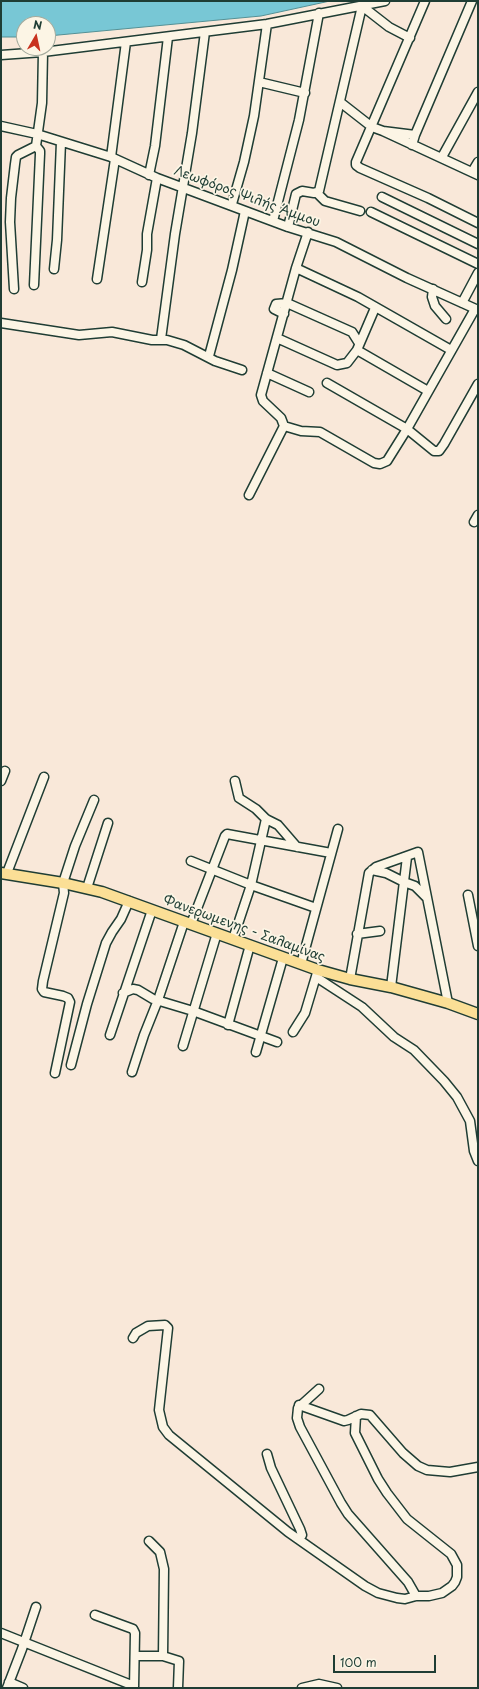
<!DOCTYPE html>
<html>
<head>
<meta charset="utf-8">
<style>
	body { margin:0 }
	#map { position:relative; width:479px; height:1689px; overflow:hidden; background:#f9e8d9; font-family:"Playpen Sans",sans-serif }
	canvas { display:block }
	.frame { position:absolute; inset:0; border:2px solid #1f3d34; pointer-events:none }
	.north { position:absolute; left:16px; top:16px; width:40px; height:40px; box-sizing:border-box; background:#fcf5e5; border:1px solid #a4ab9e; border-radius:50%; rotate:9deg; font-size:11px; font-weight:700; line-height:16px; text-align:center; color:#1f3d34 }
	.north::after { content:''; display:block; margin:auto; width:14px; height:18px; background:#c8321e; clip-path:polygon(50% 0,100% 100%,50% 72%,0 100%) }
	.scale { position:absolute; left:333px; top:1655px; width:103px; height:18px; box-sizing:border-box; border:2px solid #1f3d34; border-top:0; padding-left:5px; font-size:12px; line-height:14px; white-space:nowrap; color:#1f3d34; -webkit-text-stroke:3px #fcf5e5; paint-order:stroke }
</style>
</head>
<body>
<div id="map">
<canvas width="479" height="1689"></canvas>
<div class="frame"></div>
<div class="north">N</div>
<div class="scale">100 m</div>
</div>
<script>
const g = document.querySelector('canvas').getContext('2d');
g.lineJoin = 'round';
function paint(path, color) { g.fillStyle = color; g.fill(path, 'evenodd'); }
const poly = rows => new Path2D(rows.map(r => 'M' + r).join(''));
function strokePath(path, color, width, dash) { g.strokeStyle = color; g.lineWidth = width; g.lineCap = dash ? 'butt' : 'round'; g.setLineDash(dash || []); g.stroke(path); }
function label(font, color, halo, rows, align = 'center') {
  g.font = font + ' "Playpen Sans",sans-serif'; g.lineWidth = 3.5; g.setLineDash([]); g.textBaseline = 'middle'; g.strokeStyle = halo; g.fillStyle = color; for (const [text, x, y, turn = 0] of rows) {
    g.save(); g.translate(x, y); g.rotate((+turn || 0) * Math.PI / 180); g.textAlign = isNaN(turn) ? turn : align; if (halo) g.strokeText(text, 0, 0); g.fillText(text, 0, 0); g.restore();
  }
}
const water = poly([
	[1,1,330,1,261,16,48,36,48,24,24,24,24,37,1,37,1,1]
]);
paint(water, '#78c7d5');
strokePath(water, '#549095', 1);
const minor = poly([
	[425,1,356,162,356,165,360,168,428,198,478,223],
	[1,55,43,52,267,24,385,1],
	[259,82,305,93],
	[340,102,372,127,383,131,415,135],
	[1,126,37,134,111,157,157,178,288,227,336,242,407,278,478,310],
	[383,131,478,175],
	[412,145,415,135,472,1],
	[111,157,126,42],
	[442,157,478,92],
	[472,172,478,162],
	[149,175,155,146,168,37],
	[317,193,325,201,360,211],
	[382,197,478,244],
	[232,204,244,162,254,116,267,24],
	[371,212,478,264],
	[273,221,299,120,319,13],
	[288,227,296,194,302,191,314,193,319,191,362,6,389,27,410,38],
	[296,268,358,297,451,350],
	[54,269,57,240,61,142],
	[97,279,115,159],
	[142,282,147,250,147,234,157,178],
	[34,285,40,154,40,151,36,146],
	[14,289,10,222,11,198,15,164,16,157,18,155,36,146,42,103,43,52],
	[433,289,432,297,435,306,446,319],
	[462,303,478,273],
	[284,314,274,309,276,304,287,303,343,328,352,332,359,343],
	[1,323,79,335,112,332,152,340,167,340,184,345,215,361,242,370],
	[277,338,337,365,347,363,357,350,375,308],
	[161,339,175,234,192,133,205,32],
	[357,350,428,391],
	[209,356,232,270,245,211],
	[267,373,309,392],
	[327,383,407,429,434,451,439,451,444,444,478,384],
	[284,426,301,431,320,432,374,463,380,464,387,461,407,429,475,309],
	[249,495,284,426,281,418,263,401,261,395,296,268,308,232],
	[474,522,478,515],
	[1,781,5,771],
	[235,781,239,798,256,809,266,819,278,825,297,847],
	[191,861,251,885,316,908],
	[372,870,386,873,404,882,415,886,426,897],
	[7,873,44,777],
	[87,888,108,823],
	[468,895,478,946],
	[191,924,225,836,227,834,331,853],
	[357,934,380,931],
	[233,939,251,885,266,819],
	[301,964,338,829],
	[316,977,362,1007,394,1037,414,1050,444,1081,457,1097,470,1121,474,1151,478,1161],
	[350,979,369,873,376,867,418,852,448,1003],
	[391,987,407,857],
	[123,993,133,989,138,990,153,999,193,1011,277,1042],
	[228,1025,250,945],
	[293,1032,305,1013,317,973],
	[110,1035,152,910],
	[183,1046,217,933],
	[256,1052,283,958],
	[71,1065,87,1004,106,943,112,932,121,919,129,901],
	[132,1072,144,1035,158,1000,184,922],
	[55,1073,70,1002,68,998,63,996,44,992,42,989,43,981,64,893,63,883,75,846,94,800],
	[133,1338,136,1333,148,1326,165,1325,168,1328,159,1410,163,1427,169,1435,288,1532,365,1586,378,1593,397,1598,405,1599,416,1596,429,1596,442,1593,452,1586,455,1582,457,1577,457,1565,451,1554,407,1519,387,1493,378,1479,355,1433,356,1416],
	[319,1389,298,1408,297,1418,300,1427,341,1503,348,1514,408,1582,416,1596],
	[299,1405,344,1421,348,1420,361,1414,370,1415,403,1453,418,1466,427,1470,450,1472,478,1467],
	[267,1454,271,1468,300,1529,302,1535,299,1539],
	[149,1541,160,1552,164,1569,163,1656],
	[95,1615,133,1629,135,1633,134,1688],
	[1,1633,134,1686],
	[135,1656,163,1656,179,1661,178,1688],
	[9,1682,23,1688],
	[7,1688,22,1649,36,1607],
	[302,1688,319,1684,337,1688]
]);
const major = poly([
	[1,873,63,883,102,892,318,970,350,979,391,987,448,1003,478,1014]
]);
strokePath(minor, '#1f3d34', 11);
strokePath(major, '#1f3d34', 13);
strokePath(minor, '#fcf5e5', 8);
strokePath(major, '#fbdf96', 10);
label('13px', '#1f3d34', '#fcf5e5', [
	["Λεωφόρος Ψιλής Άμμου",247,197,20],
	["Φανερωμενης - Σαλαμίνας",244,929,20]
]);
</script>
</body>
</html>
